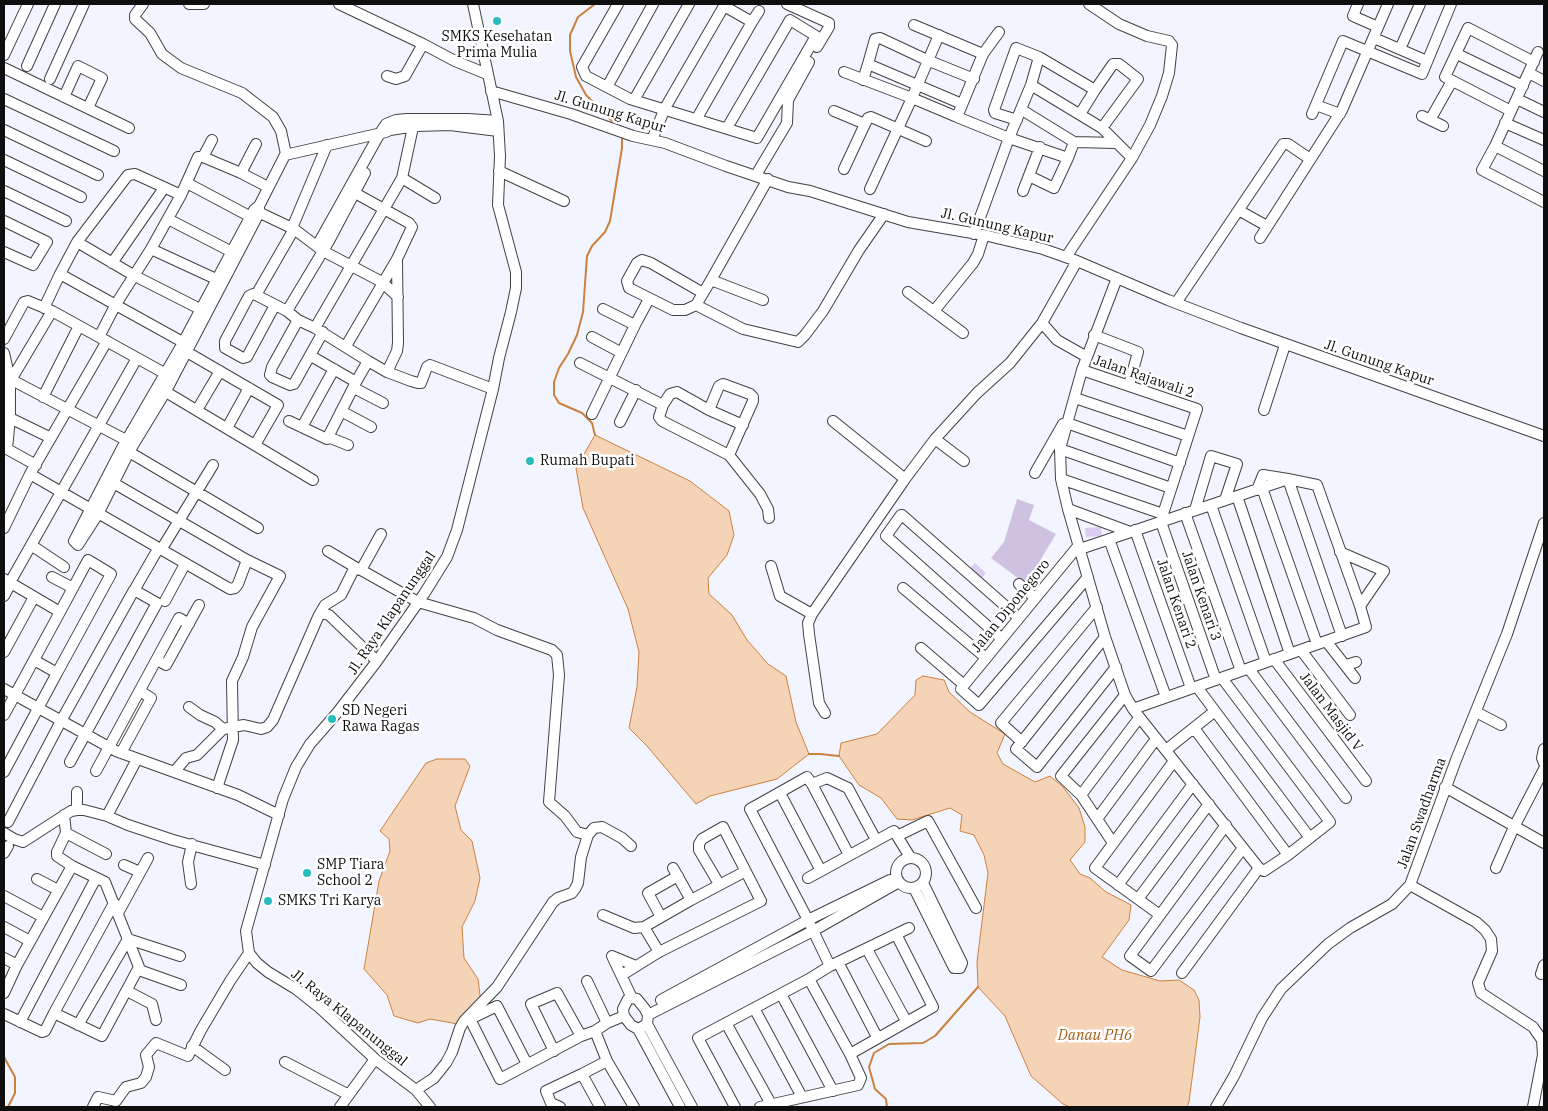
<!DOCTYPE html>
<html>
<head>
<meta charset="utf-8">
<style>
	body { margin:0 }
	#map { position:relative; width:1548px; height:1111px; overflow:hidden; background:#f2f4ff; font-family:"IBM Plex Serif",serif }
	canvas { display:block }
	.frame { position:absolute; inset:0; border:5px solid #0f0f0f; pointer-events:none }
</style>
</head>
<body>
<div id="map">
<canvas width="1548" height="1111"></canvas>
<div class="frame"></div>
</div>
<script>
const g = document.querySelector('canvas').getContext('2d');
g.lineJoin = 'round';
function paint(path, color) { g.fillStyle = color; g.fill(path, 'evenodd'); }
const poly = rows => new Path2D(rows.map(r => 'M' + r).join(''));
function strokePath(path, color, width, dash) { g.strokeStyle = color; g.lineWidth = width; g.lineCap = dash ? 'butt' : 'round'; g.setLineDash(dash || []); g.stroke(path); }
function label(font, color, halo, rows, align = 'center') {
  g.font = font + ' "IBM Plex Serif",serif'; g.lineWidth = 5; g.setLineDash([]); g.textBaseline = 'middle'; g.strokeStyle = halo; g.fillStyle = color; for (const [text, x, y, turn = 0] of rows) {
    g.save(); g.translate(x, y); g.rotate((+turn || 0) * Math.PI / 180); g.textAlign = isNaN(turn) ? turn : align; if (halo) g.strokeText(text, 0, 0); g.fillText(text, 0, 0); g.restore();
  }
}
paint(poly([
	[1017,499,1034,505,1029,520,1056,534,1026,584,991,558,1004,542]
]), '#cfc2e1');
paint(poly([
	[1101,527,1102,536,1086,537,1085,528],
	[975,563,986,573,982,578,970,568]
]), '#dccdf1');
const water = poly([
	[595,435,690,481,729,511,734,535,727,555,708,578,709,594,732,615,747,640,768,664,786,676,796,722,809,754,777,779,710,796,696,804,647,746,629,728,637,687,639,652,628,609,583,508,576,468,595,435],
	[923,676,944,680,949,692,970,712,1005,734,997,753,1003,764,1035,782,1050,776,1063,787,1079,808,1085,827,1085,842,1070,860,1080,874,1090,878,1106,892,1131,905,1129,920,1102,957,1122,970,1160,981,1179,980,1194,990,1199,1000,1200,1017,1189,1102,1187,1107,1070,1107,1063,1104,1031,1076,1005,1016,978,987,977,962,988,873,984,855,974,835,960,831,962,815,950,808,912,820,897,819,881,798,859,785,839,756,841,743,877,734,915,695,916,680,923,676],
	[437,759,465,759,470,766,455,806,461,830,472,841,480,878,475,901,462,927,464,958,478,979,481,1003,458,1024,430,1019,418,1023,394,1016,387,995,364,969,379,881,390,851,389,839,380,831,426,763,437,759]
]);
paint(water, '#f5d3b7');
strokePath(water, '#cc813f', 1);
strokePath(poly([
	[595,4,578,17,570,35,570,51,576,77,586,95,618,127],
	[595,435,592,423,582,413,559,403,554,395,554,382,559,368,568,354,577,335,583,312,587,256,592,246,605,232,610,221,622,148,622,135],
	[809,754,820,754,839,756],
	[4,1057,15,1077,15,1093,8,1107],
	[887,1107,886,1099,875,1089,869,1067,874,1053,889,1044,923,1043,935,1036,978,987]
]), '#cc813f', 2);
const minor = poly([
	[143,4,135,15,135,19,150,33,162,54,181,68,242,93,273,117,281,131,286,154],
	[189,4,204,4],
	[339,4,423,44,455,61,487,74],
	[618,4,582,67,586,76,630,99,757,138,816,36,790,20,727,128],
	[787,4,829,23,829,27,817,47],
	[1358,4,1353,16,1378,27],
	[752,22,759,11],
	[914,25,983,54],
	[939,35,912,98,957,117,983,54,999,32],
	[1374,38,1427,61],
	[1400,49,1420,4],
	[1538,52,1495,146,1544,171],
	[1457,54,1523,86],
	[4,55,28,4],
	[1039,57,1031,85,1009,138,1068,158,1074,142],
	[868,64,875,39,880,38,927,60,974,79],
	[27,66,55,4],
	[4,68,129,128],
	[844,72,912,98,870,189],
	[1529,73,1544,81],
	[387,76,396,79,405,76,423,44],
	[50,79,84,4],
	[863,80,868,64,962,104],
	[1031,85,1102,128],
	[607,87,653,4],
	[491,91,571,114,633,136,665,143,726,166,788,187,810,191,908,222,984,235,1043,249,1077,261,1168,300,1241,328,1544,436],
	[64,97,78,66,102,78,88,108],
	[4,99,114,151],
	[1517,99,1544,112],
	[634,100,689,4],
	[1316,105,1340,114],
	[1022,110,1074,142,1117,143],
	[834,111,865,124,868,118,871,117,926,141],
	[1511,111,1445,77,1468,28,1534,62],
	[1080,114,1095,90],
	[1312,114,1343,41,1422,74,1451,4],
	[1422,116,1443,126],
	[957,117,1009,138,974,234],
	[1017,120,995,113,994,110,1016,48,1039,57,1095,90,1113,64,1119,64,1138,79,1102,128,1132,158],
	[1430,120,1452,81],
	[1505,123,1544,140],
	[4,130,98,175],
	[652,140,665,108,724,6,752,22,697,118],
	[1495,146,1482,170,1544,202],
	[203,157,212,140],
	[4,160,81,197],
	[844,169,865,124],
	[499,171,564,201],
	[241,173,256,144],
	[756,175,787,123,788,100,809,62],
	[1029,176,1054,188,1068,158],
	[402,178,435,198],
	[187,183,251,217],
	[4,191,66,221],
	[1023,191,1040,147],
	[259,206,259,213,257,217,166,391,129,452,98,514,78,545,74,541,122,448,180,348,254,210,259,206,285,155,386,132,390,130,416,126,450,125,498,131],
	[254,210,294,229,323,251,382,282,398,297],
	[1240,211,1267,226],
	[168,219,232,252],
	[4,221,47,242,33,265,4,252],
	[292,228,327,145],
	[1260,238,1342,110,1388,4],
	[77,242,135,276,200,309],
	[317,246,380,133,386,124,396,120,407,119,468,119,498,121],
	[151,249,216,279],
	[1066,257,1132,158,1150,125,1162,96,1169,73,1172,45,1169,41,1147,36,1119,24,1089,4],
	[112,263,164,188],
	[60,274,188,345],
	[1117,278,1082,370,1060,449,1061,479,1068,509,1105,637,1125,695,1133,709,1259,868,1264,871,1288,855,1330,822,1222,678],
	[711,280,763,300],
	[908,292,963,333],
	[703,293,651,263,642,260,637,263,627,281,629,288,673,310,685,310,696,305,711,280,768,179],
	[256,295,294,229],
	[1176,303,1283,144,1288,144,1310,159],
	[275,305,247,357,243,358,225,348,225,341,249,296,253,294,256,295,287,311,298,320,315,328,368,361,387,372,411,381,418,383,421,383,427,367,430,365,493,389],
	[696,305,743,329,798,342,805,335,823,311,859,250,884,214],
	[44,308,60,274,77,242,128,175,135,174,181,195],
	[287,311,329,241,365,173],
	[934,311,973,263,978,254,984,235],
	[298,320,272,367,270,375,272,377,290,385,294,384,323,332],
	[1042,323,1057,340,1087,357],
	[635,325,649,299],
	[315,328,402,178,413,127],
	[1094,335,1138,352,1129,385],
	[99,337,116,304,151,249,181,195,198,157,203,157,241,173,268,187],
	[592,337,620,352],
	[4,339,24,302,28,301,52,311,166,374],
	[346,346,397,259,412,227,409,223,355,193],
	[180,348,278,405,255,445],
	[4,353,10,379,10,418,7,449,36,465],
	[311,356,356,382,368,361],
	[580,363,663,405,670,394,677,392,709,410,719,386,723,384,750,394,753,397,753,401,729,455],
	[1082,370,1197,409,1163,514,1165,520],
	[387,372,397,351,398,343,397,260],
	[10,379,126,440],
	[11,380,52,311],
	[354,388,383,403],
	[161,389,313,480],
	[43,397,79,326],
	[1075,398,1188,436],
	[663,405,659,417,662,421,729,455,760,494,768,509,769,518],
	[197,410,220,371],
	[709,410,743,425],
	[1264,410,1285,345],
	[341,411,371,427],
	[592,414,635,325,603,309],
	[10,418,51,438],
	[289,421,327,439,356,382],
	[833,421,905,479],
	[620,422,636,390],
	[1067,423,1180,463],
	[302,427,334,369],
	[227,428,249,388],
	[328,437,348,445],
	[935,439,964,461],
	[124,449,258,528],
	[1060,449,1171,488],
	[1035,473,1063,424],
	[30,474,230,589,235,588,238,584,247,560],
	[1061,479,1163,514],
	[110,481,247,560,280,576,252,627,243,657,232,681,233,740,217,788],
	[1262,488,1317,644],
	[1257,490,1263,475,1288,479,1342,636],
	[1237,496,1290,654],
	[1211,505,1266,662],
	[1068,509,1130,532],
	[1195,510,1211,456,1237,464,1225,500],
	[1185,513,1241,671],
	[1161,522,1216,680],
	[4,528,30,474,107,341],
	[1135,530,1191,688],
	[381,534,361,570,418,602,474,618,497,630,552,650,557,655,559,675,549,802,565,816,577,832,588,835,581,857,578,883,575,889,572,893,558,898,553,902,497,987,464,1021,460,1028,452,1052,446,1063,434,1078,416,1090],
	[1109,539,1166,697],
	[31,545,64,567],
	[1080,549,1288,479,1317,485,1360,606,1366,627,1133,709],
	[161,550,213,465],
	[328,551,360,570],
	[1340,552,1384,571,1360,606],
	[771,566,780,596,812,614],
	[13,577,137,358],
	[52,577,73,588],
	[4,579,60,612],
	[1019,584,1035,598],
	[136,587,158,549],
	[903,588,986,658],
	[4,596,11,583],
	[165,601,185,564],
	[319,615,325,605,341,595,355,567],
	[1105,637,1016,749,1037,767,1116,667],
	[1002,639,886,536,901,515,902,515,1019,618],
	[1326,641,1355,678],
	[921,648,964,685],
	[1301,650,1350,715],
	[4,652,34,597],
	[1274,659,1366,781],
	[157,660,166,665,199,605],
	[1346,665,1356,662],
	[1249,669,1346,798],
	[964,685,961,689,979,705,1088,577],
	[964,685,1079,545],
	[1197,687,1310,838],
	[4,689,116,751,238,795,279,815],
	[1125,695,1061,776,1081,795,1139,718],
	[189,707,200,715,215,722,223,729],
	[1476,712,1501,725],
	[825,713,819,703,809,634,808,623,812,614,905,479,935,439,977,393,1010,363,1042,323,1077,261],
	[4,715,60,612,88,560,111,574,57,673,34,660],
	[1194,728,1288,855],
	[1022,742,1001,723,1097,607],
	[1544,749,1542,758,1544,763],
	[1166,750,1215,711],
	[121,753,151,698,140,691],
	[96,771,179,618,189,624],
	[175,771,186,758,197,755,223,729,244,725,261,729,267,727,273,720,319,615,321,613,329,615,377,661],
	[4,772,57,673],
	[812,784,827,778,848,788,876,840],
	[1445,787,1544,843],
	[77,792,77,810],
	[780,793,821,871],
	[1081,795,1097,819],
	[107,816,137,759],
	[8,822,61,721,134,590,157,603,70,762],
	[1226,825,1130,956,1151,971,1243,848],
	[4,833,14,839,23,842,71,811,77,810,84,810,107,816,128,825,173,840,265,865],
	[66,833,106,854],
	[588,835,594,828,602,827,622,838,631,846],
	[897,836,928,821,976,908],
	[1113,843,1097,819,1156,739],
	[4,853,8,846],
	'896 873a15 15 0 1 1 30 0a15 15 0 1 1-30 0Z',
	[124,865,140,872],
	[673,868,691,900],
	[1496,868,1514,827,1544,769],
	[808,878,894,831,910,857],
	[37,879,58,890],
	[191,884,188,862,192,844],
	[1118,885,1193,784],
	[1410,885,1476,922,1485,930,1491,939,1492,951,1478,983,1481,993,1533,1027,1542,1040,1543,1055,1533,1107],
	[914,888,954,968,960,968,962,963,923,883],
	[4,896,43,917],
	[1138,899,1209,804],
	[118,913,148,858],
	[603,915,634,928,644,927,691,900,744,872],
	[1160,915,1095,868,1174,761],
	[661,917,648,893,678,876],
	[4,927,30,941],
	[644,927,659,952],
	[867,949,906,1021],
	[4,958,17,965],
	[838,962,877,1037],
	[830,966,808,920,750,809,807,777,812,784,849,855],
	[139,970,181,985],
	[1182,973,1259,868],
	[1541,974,1544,965],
	[622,975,659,952,761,901,723,827,702,839,699,844,699,850,719,884],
	[587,981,607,1023],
	[127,991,152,1004,156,1020],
	[4,993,17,965,72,866],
	[781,994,833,1091],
	[632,998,612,956,636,966],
	[661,1000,808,920,890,880],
	[754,1008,802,1097],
	[54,1013,114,903],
	[4,1014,42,1032,45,1031,54,1013,102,1036,139,967,105,882,72,866,57,856,57,852,66,833,64,815],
	[648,1015,813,931,899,882],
	[20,1022,96,878],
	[726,1023,771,1104],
	[647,1024,638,1029,631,1025,624,1016,623,1009,628,999,632,998,637,999,645,1009,648,1015,647,1024,692,1107],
	[78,1025,128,939,180,956],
	[638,1029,680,1107],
	[595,1031,607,1061,634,1107],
	[192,1046,225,1070],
	[554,1051,531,1004,557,993,581,1036],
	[850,1054,933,1007,896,934],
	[285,1062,349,1095],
	[527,1064,497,1006,470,1019,500,1079,581,1036,595,1031,607,1023,624,1016],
	[93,1107,98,1097,116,1101,126,1087,141,1083,146,1077,149,1067,146,1055,156,1043,188,1056,201,1030,230,981,249,953],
	[340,1107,375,1059],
	[430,1107,416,1090,375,1059,320,1008,296,989,268,972,257,963,249,953,246,931,283,799,296,767,310,744,337,713,377,661,424,594,447,557,457,530,493,389,499,358,511,312,516,288,516,272,498,205,500,156,498,121,473,4],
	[560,1107,551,1103,546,1091,582,1074],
	[600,1107,582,1074,607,1061],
	[735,1107,698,1038,809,979],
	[760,1107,858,1085,861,1078,850,1054,809,979,830,966,909,928],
	[1216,1107,1234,1076,1262,1018,1281,989,1328,944,1350,928,1392,904,1410,885,1456,760,1507,634,1544,523]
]);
strokePath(minor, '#424242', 12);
strokePath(minor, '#fff', 10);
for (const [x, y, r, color] of [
	[497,21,5,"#28bcbe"],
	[530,461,5,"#28bcbe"],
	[332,719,5,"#28bcbe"],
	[307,873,5,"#28bcbe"],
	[268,901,5,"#28bcbe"]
]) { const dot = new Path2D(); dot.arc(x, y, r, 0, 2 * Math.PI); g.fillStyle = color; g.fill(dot); strokePath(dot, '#fff', 2); }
label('14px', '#0f0f0f', '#fff', [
	["SMKS Kesehatan",497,37,"center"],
	["Prima Mulia",497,53,"center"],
	["Rumah Bupati",540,461],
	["SD Negeri",342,711],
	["Rawa Ragas",342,727],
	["SMP Tiara",317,865],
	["School 2",317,881],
	["SMKS Tri Karya",278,901]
], 'left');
label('14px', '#0f0f0f', '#fff', [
	["Jl. Gunung Kapur",610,112,17],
	["Jl. Gunung Kapur",997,226,13],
	["Jl. Gunung Kapur",1379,363,19],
	["Jalan Rajawali 2",1144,377,19],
	["Jalan Kenari 3",1201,596,71],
	["Jalan Kenari 2",1176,604,71],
	["Jalan Diponegoro",1011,606,-51],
	["Jl. Raya Klapanunggal",392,613,-56],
	["Jalan Masjid V",1331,712,53],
	["Jalan Swadharma",1422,813,-70],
	["Jl. Raya Klapanunggal",349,1018,39]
]);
label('italic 15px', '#a15d19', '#fff', [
	["Danau PH6",1095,1036]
]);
</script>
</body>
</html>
